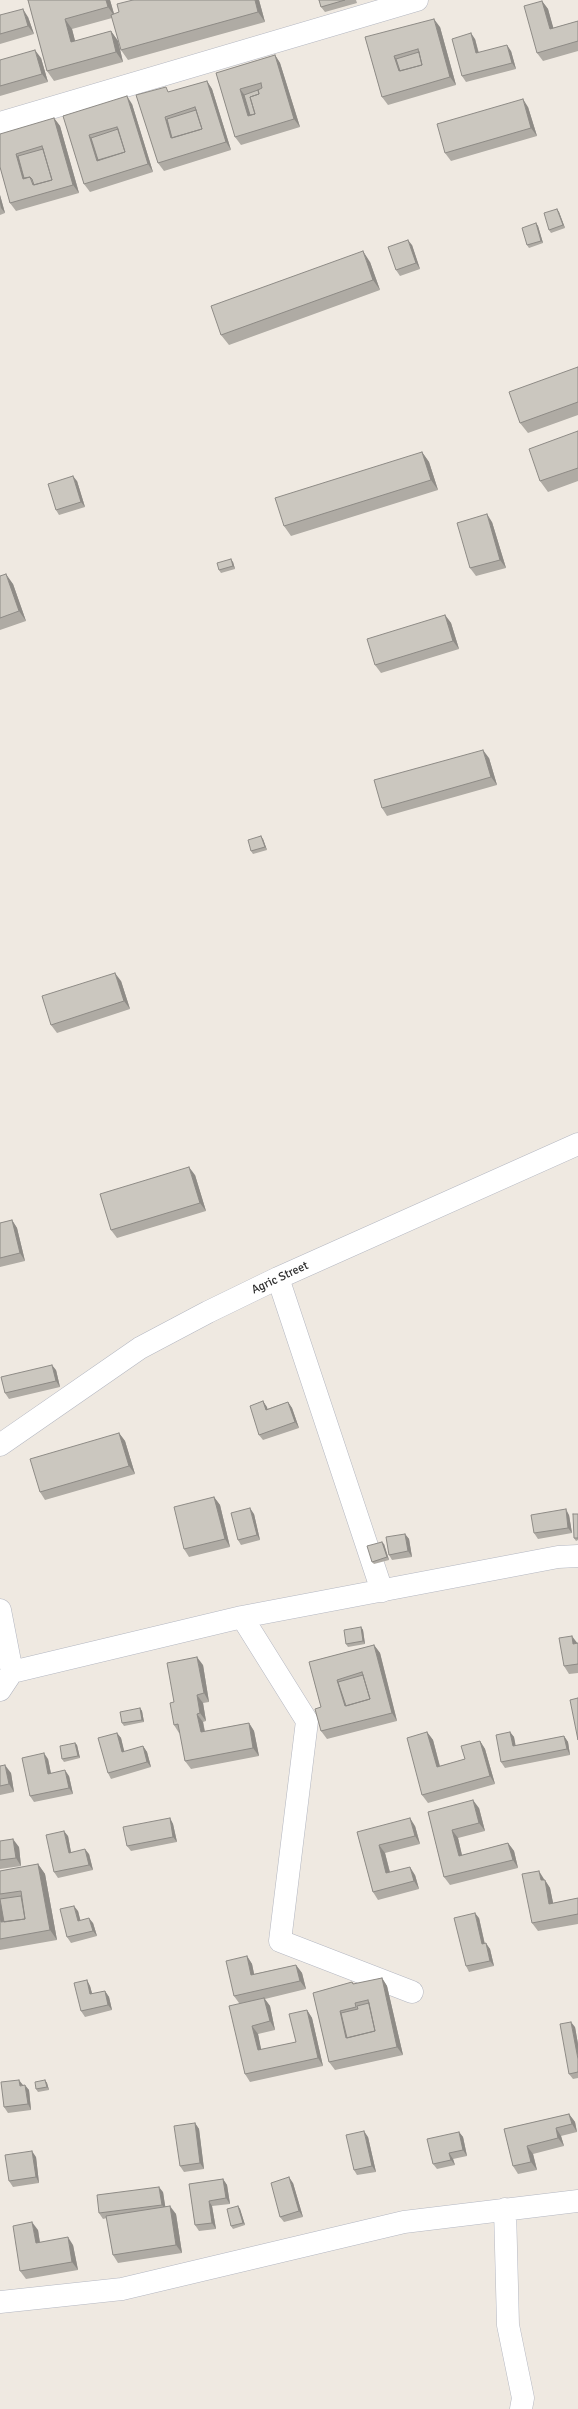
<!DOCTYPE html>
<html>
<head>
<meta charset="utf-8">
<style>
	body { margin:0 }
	canvas { display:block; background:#efe9e1 }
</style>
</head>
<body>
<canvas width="578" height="2409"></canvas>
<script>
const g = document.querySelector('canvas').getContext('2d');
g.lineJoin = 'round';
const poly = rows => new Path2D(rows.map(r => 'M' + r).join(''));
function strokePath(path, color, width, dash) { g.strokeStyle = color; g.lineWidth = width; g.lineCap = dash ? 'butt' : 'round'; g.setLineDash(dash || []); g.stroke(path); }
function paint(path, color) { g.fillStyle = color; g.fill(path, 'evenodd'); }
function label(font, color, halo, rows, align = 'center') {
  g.font = font + ' Signika,sans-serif'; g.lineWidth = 4; g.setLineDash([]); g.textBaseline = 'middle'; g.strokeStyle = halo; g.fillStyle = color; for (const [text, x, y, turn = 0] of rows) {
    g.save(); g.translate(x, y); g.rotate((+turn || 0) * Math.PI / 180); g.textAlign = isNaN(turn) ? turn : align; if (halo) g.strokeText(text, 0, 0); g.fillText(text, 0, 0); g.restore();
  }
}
const minor = poly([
	[0,123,417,0],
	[278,1278,382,1591],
	[0,1445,140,1348,208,1312,278,1278,578,1144],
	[0,1610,12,1672],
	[242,1617,307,1721,280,1941,412,1992],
	[0,1690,12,1672,242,1617,558,1557,578,1556],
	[505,2209,508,2325,523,2398,521,2409],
	[0,2302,122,2289,404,2222,578,2201]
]);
strokePath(minor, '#b4b7c1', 23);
strokePath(minor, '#fff', 22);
paint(poly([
	[28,0,110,0,114,14,259,0,265,22,128,60,121,50,112,18,72,29,75,41,111,31,118,41,123,62,54,81,47,71],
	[319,0,356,0,357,3,325,12,321,7],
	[542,1,548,9,553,28,578,21,578,51,543,61,537,53],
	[0,15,28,17,34,34,0,44],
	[440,27,456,85,388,105,382,97,365,37],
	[475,39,479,53,511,51,516,69,466,82,462,76],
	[275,55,280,63,300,127,241,145,235,137,216,73],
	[41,58,48,82,0,96,0,60],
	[207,81,212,89,231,150,164,171,158,163,136,95,169,92],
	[132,104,153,172,90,192,84,184,63,116],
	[528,107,537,136,451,161,445,153],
	[54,118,60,126,79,193,16,211,10,203,0,167],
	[0,195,5,213,0,215],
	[557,209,559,212,565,228,551,233,549,230],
	[536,223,538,226,543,243,529,248,527,245],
	[412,245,420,269,400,276,396,270],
	[370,262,380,290,229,345,221,335],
	[578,367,578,415,528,433,520,423],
	[578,431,578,481,548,492,540,481],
	[422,452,429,462,438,490,291,536,284,526],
	[77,481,85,507,59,515,56,510],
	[492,522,506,568,476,576,470,568],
	[233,562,235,569,221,573,219,570],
	[0,576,13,584,26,621,0,630],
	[445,615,451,623,459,649,381,673,375,665],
	[489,758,497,785,387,816,382,808],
	[263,839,267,850,253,854,251,851],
	[121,981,130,1009,57,1033,51,1025],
	[195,1175,206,1211,117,1238,111,1230],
	[12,1220,17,1228,25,1261,0,1267,0,1223],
	[56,1370,60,1387,9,1399,5,1393],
	[263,1401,267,1409,288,1402,292,1408,299,1428,263,1440,259,1435],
	[119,1433,125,1441,135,1474,45,1500,40,1492],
	[214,1497,220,1505,230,1547,189,1557,184,1549],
	[254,1514,260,1540,241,1545,238,1540],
	[578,1514,578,1540,576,1541,574,1538],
	[569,1515,572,1533,538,1539,534,1533],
	[405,1534,409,1539,412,1557,392,1560,389,1555],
	[384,1544,389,1560,374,1564,372,1562],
	[361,1627,363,1630,365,1644,348,1647,346,1644],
	[577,1643,578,1643,578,1673,569,1674,564,1666],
	[374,1645,380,1653,397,1721,327,1739,321,1731,321,1707,309,1662],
	[203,1665,209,1702,203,1703,206,1721,203,1722,205,1731,249,1723,254,1731,259,1756,191,1769,185,1761,180,1733,179,1733,174,1725,174,1702],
	[140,1708,142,1711,144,1722,124,1726,122,1723],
	[427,1732,433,1740,440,1766,465,1759,480,1741,485,1749,495,1784,428,1803,422,1795],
	[510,1732,514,1737,515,1746,564,1736,568,1742,570,1755,505,1768,501,1762],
	[117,1733,121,1738,124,1752,143,1746,147,1752,151,1767,111,1779,108,1773],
	[75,1743,77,1745,80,1758,64,1762,62,1759],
	[48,1759,51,1773,69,1776,73,1794,34,1802,30,1796],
	[0,1766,11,1773,14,1792,0,1795],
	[479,1808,485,1831,458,1838,462,1855,508,1843,514,1851,518,1868,450,1885,444,1877,428,1812],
	[170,1818,173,1824,177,1842,131,1851,127,1846],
	[415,1826,420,1844,385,1853,390,1872,415,1875,419,1889,378,1900,373,1892,357,1832],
	[68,1836,71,1852,89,1854,93,1870,58,1878,54,1872],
	[0,1841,19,1847,21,1866,0,1869],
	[38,1864,45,1874,57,1940,0,1950,0,1871],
	[544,1879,550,1888,553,1903,578,1898,578,1924,538,1931,532,1923],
	[78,1911,80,1920,93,1923,97,1936,71,1943,67,1937],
	[479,1918,485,1944,490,1949,494,1966,469,1972,466,1966],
	[247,1956,252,1964,254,1974,296,1965,302,1973,306,1989,265,1999,270,2006,275,2030,258,2034,261,2050,296,2042,307,2010,312,2018,323,2066,250,2082,245,2074,239,2003,234,1996],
	[382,1978,387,1986,403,2055,335,2070,329,2062,313,1993,352,1982,354,1984],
	[87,1980,90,1986,92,1994,105,1991,109,1997,112,2010,85,2017,81,2011],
	[575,2027,578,2044,578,2078,573,2079,569,2074],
	[45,2080,47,2083,49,2090,38,2092,36,2089],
	[23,2085,29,2090,31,2110,8,2113,4,2107],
	[569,2114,575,2122,577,2132,561,2136,564,2146,533,2154,537,2170,518,2174,513,2166,504,2129],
	[195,2123,199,2129,204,2169,184,2172,180,2166],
	[459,2132,463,2137,467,2156,453,2159,455,2165,437,2169,433,2164],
	[368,2137,376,2172,357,2175,354,2170],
	[36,2157,39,2183,13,2187,9,2181],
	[223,2179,227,2185,230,2204,212,2206,216,2229,199,2231,195,2225,189,2184],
	[293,2183,303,2217,284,2222,280,2217],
	[163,2192,165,2206,176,2214,182,2253,118,2263,113,2255,107,2218,103,2219,99,2213],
	[238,2206,240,2209,245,2225,233,2229,231,2226],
	[38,2230,40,2242,73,2245,78,2270,26,2279,20,2271]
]), '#afaba4');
paint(poly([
	[106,0,110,0,115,17,108,7],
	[255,0,259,0,265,22,258,12],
	[542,1,548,9,556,37,550,29],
	[23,9,28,17,34,34,28,26],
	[65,19,72,29,78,52,71,42],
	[434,19,440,27,456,85,450,77],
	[111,31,118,41,123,62,116,52],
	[471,33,475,39,480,59,476,53],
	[507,45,511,51,516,69,512,63],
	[35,50,41,58,48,82,42,74],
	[275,55,280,63,300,127,294,119],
	[394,56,400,64,403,73,399,71],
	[207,81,212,89,231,150,226,142],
	[240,89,246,97,253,121,248,116],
	[127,96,132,104,153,172,148,164],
	[523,99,528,107,537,136,531,128],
	[165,117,170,125,173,141,171,138],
	[54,118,60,126,79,193,73,185],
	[89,135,95,143,100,162,97,161],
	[16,154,22,162,27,181,23,179],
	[0,195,5,213,1,208,0,203],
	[557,209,559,212,565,228,563,225],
	[536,223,538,226,543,243,541,241],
	[408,240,412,245,420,269,416,263],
	[363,251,370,262,380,290,373,280],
	[422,452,429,462,438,490,431,480],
	[73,476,77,481,85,507,81,502],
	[487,514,492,522,506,568,500,560],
	[231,559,233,562,235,569,233,566],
	[6,574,13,584,26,621,19,611],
	[445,615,451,623,459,649,453,641],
	[483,750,489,758,497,785,491,777],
	[261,836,263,839,267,850,265,847],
	[115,973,121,981,130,1009,124,1001],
	[189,1167,195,1175,206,1211,200,1203],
	[12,1220,17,1228,25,1261,20,1253],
	[52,1365,56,1370,60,1387,56,1381],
	[263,1401,267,1407,269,1415,266,1410],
	[288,1402,292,1408,299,1428,295,1422],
	[119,1433,125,1441,135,1474,129,1466],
	[214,1497,220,1505,230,1547,225,1539],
	[250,1508,254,1514,260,1540,257,1535],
	[566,1509,569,1515,572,1533,568,1528],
	[405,1534,409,1539,412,1557,408,1551],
	[382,1542,384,1544,389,1560,387,1557],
	[361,1627,363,1630,365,1644,363,1641],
	[572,1636,578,1644,573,1644],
	[374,1645,380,1653,397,1721,392,1713],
	[197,1657,203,1665,209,1702,204,1693],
	[337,1680,342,1688,348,1708,345,1706],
	[197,1695,203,1703,206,1721,200,1713],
	[140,1708,142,1711,144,1722,142,1720],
	[197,1714,203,1722,206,1740,201,1732],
	[249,1723,254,1731,259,1756,253,1748],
	[427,1732,433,1740,442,1775,437,1767],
	[510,1732,514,1737,517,1752,513,1746],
	[117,1733,121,1738,126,1758,122,1752],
	[564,1736,568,1742,570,1755,567,1749],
	[480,1741,485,1749,495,1784,490,1776],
	[75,1743,77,1745,80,1758,78,1756],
	[143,1746,147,1752,151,1767,147,1762],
	[44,1753,48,1759,52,1779,48,1774],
	[5,1765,11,1773,14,1792,9,1784],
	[65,1770,69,1776,73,1794,69,1788],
	[473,1800,479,1808,485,1831,479,1823],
	[170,1818,173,1824,177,1842,173,1837],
	[410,1818,415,1826,420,1844,415,1836],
	[452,1830,458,1838,464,1864,459,1856],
	[64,1831,68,1836,72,1858,69,1853],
	[13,1839,19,1847,21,1866,16,1858],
	[508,1843,514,1851,518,1868,513,1860],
	[379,1845,385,1853,392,1881,386,1873],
	[85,1849,89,1854,93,1870,89,1865],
	[38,1864,45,1874,57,1940,50,1930],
	[410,1867,415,1875,419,1889,414,1881],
	[539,1871,544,1879,546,1888,541,1880],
	[545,1880,550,1888,555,1912,549,1904],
	[0,1899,4,1904,7,1927,1,1922,0,1916],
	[74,1906,78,1911,82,1926,78,1921],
	[475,1913,479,1918,486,1950,482,1944],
	[89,1918,93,1923,97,1936,93,1931],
	[486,1943,490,1949,494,1966,490,1961],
	[247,1956,252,1964,256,1983,251,1975],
	[296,1965,302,1973,306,1989,300,1981],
	[382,1978,387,1986,403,2055,397,2047],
	[87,1980,90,1986,94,2000,90,1994],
	[105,1991,109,1997,112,2010,108,2005],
	[264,1998,270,2006,275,2030,270,2021],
	[307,2010,312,2018,323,2066,318,2058],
	[340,2011,345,2019,350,2040,346,2038],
	[571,2022,575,2027,578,2044,578,2059],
	[252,2026,258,2034,263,2058,258,2050],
	[19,2080,23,2085,20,2086],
	[45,2080,47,2083,49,2090,47,2087],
	[25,2085,29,2090,31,2110,28,2104],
	[569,2114,575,2122,577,2132,572,2124],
	[195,2123,199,2129,204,2169,200,2163],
	[556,2128,561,2136,564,2146,558,2138],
	[364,2131,368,2137,376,2172,372,2166],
	[459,2132,463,2137,467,2156,463,2150],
	[527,2146,533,2154,537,2170,531,2162],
	[32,2151,36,2157,39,2183,36,2177],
	[449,2153,453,2159,455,2165,451,2160],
	[289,2177,293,2183,303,2217,299,2211],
	[223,2179,227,2185,230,2204,226,2198],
	[159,2187,163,2192,166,2211,162,2205],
	[209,2201,212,2206,216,2229,212,2223],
	[170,2206,176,2214,182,2253,176,2245],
	[238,2206,240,2209,245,2225,243,2223],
	[32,2222,38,2230,41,2251,36,2243],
	[68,2237,73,2245,78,2270,72,2262]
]), '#8e8b86');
const building = poly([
	[28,0,106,0,108,7,65,19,71,42,111,31,116,52,47,71,28,0],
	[133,0,255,0,258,12,121,50,111,15,119,12,117,4,133,0],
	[319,0,345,0,321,7,319,0],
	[542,1,550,29,578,21,578,41,537,53,524,6,542,1],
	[23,9,28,26,0,34,0,15,23,9],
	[434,19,450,77,382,97,365,37,434,19],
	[418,49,422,65,399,71,394,56,418,49],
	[471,33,476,53,507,45,512,63,462,76,452,39,471,33],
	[35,50,42,74,0,86,0,60,35,50],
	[419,52,422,65,400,71,396,59,419,52],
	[275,55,294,119,235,137,216,73,275,55],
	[261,83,262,88,258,90,259,94,250,97,255,114,248,116,240,89,261,83],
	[207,81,226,142,158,163,136,95,166,87,168,92,207,81],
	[195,107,202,129,171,138,165,117,195,107],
	[258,90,259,94,250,97,255,114,250,115,244,95,258,90],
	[127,96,148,164,84,184,63,116,127,96],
	[117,127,125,152,97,161,89,135,117,127],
	[523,99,531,128,445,153,437,124,523,99],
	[196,110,202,129,172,138,167,119,196,110],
	[54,118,73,185,10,203,0,167,0,134,54,118],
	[42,146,52,180,33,185,30,177,23,179,16,154,42,146],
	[118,129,125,152,98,160,91,138,118,129],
	[43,149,52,180,34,185,32,179,30,177,24,178,18,156,43,149],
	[557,209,563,225,549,230,544,213,557,209],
	[536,223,541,241,527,245,522,228,536,223],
	[408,240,416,263,396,270,388,247,408,240],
	[363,251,373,280,221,335,211,306,363,251],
	[578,367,578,402,520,423,509,392,578,367],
	[578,431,578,468,540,481,529,449,578,431],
	[422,452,431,480,284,526,275,498,422,452],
	[73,476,81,502,56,510,48,484,73,476],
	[487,514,500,560,470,568,457,523,487,514],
	[231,559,233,566,219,570,217,563,231,559],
	[6,574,19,611,0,618,0,576,6,574],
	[445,615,453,641,375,665,367,639,445,615],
	[483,750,491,777,382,808,374,780,483,750],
	[261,836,265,847,251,851,248,840,261,836],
	[115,973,124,1001,51,1025,42,996,115,973],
	[189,1167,200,1203,111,1230,100,1194,189,1167],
	[12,1220,20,1253,0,1258,0,1223,12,1220],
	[52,1365,56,1381,5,1393,1,1377,52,1365],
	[263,1401,266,1410,288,1402,295,1422,259,1435,250,1406,263,1401],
	[119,1433,129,1466,40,1492,30,1459,119,1433],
	[214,1497,225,1539,184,1549,174,1507,214,1497],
	[250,1508,257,1535,238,1540,231,1513,250,1508],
	[566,1509,568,1528,534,1533,531,1515,566,1509],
	[573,1514,578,1514,578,1538,574,1538,573,1514],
	[405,1534,408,1551,389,1555,386,1537,405,1534],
	[382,1542,387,1557,372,1562,367,1546,382,1542],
	[361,1627,363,1641,346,1644,344,1630,361,1627],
	[572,1636,573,1644,578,1643,578,1664,564,1666,559,1638,572,1636],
	[374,1645,392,1713,321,1731,315,1709,321,1707,309,1662,374,1645],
	[362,1672,370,1699,345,1706,337,1680,362,1672],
	[197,1657,204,1693,197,1695,200,1713,197,1714,201,1732,249,1723,253,1748,185,1761,178,1724,174,1725,170,1703,174,1702,167,1663,197,1657],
	[363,1675,370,1699,346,1706,338,1682,363,1675],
	[578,1698,578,1740,570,1700,578,1698],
	[140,1708,142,1720,122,1723,120,1712,140,1708],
	[427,1732,437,1767,465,1759,461,1746,480,1741,490,1776,422,1795,407,1738,427,1732],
	[510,1732,513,1746,564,1736,567,1749,501,1762,496,1735,510,1732],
	[117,1733,122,1752,143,1746,147,1762,108,1773,98,1738,117,1733],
	[75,1743,78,1756,62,1759,60,1746,75,1743],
	[44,1753,48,1774,65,1770,69,1788,30,1796,22,1758,44,1753],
	[5,1765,9,1784,0,1786,0,1766,5,1765],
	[473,1800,479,1823,452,1830,459,1856,508,1843,513,1860,444,1877,428,1812,473,1800],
	[170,1818,173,1837,127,1846,123,1827,170,1818],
	[410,1818,415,1836,379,1845,386,1873,410,1867,414,1881,373,1892,357,1832,410,1818],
	[64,1831,69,1853,85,1849,89,1865,54,1872,46,1835,64,1831],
	[13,1839,16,1858,0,1860,0,1841,13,1839],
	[38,1864,50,1930,0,1939,0,1916,1,1922,25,1919,21,1891,0,1894,0,1871,38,1864],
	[539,1871,541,1880,545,1880,549,1904,578,1898,578,1914,532,1923,522,1874,539,1871],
	[21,1896,25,1919,4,1922,0,1899,21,1896],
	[74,1906,78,1921,89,1918,93,1931,67,1937,60,1909,74,1906],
	[475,1913,482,1944,486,1943,490,1961,466,1966,454,1918,475,1913],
	[247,1956,251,1975,296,1965,300,1981,234,1996,226,1961,247,1956],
	[382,1978,397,2047,329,2062,313,1993,352,1982,353,1984,382,1978],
	[368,2000,375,2031,346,2038,340,2011,356,2007,355,2003,368,2000],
	[87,1980,90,1994,105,1991,108,2005,81,2011,74,1983,87,1980],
	[264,1998,270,2021,252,2026,258,2050,296,2042,289,2014,307,2010,318,2058,245,2074,229,2006,264,1998],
	[369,2003,375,2031,347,2038,341,2013,358,2009,357,2006,369,2003],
	[571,2022,578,2059,578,2072,569,2074,560,2024,571,2022],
	[19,2080,20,2086,25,2085,28,2104,4,2107,1,2082,19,2080],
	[45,2080,47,2087,36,2089,35,2082,45,2080],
	[569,2114,572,2124,556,2128,558,2138,527,2146,531,2162,513,2166,504,2129,569,2114],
	[195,2123,200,2163,180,2166,174,2126,195,2123],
	[364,2131,372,2166,354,2170,346,2135,364,2131],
	[459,2132,463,2150,449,2153,451,2160,433,2164,427,2139,459,2132],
	[32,2151,36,2177,9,2181,5,2155,32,2151],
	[289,2177,299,2211,280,2217,271,2183,289,2177],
	[223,2179,226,2198,209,2201,212,2223,195,2225,189,2184,223,2179],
	[159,2187,162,2205,99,2213,97,2195,159,2187],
	[170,2206,176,2245,113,2255,106,2216,170,2206],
	[238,2206,243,2223,231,2226,227,2209,238,2206],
	[32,2222,36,2243,68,2237,72,2262,20,2271,13,2226,32,2222]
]);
paint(building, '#cbc7bf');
strokePath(building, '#8e8b86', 1);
label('12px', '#2e2e2e', '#fff', [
	["Agric Street",280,1278,-25]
]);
</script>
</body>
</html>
